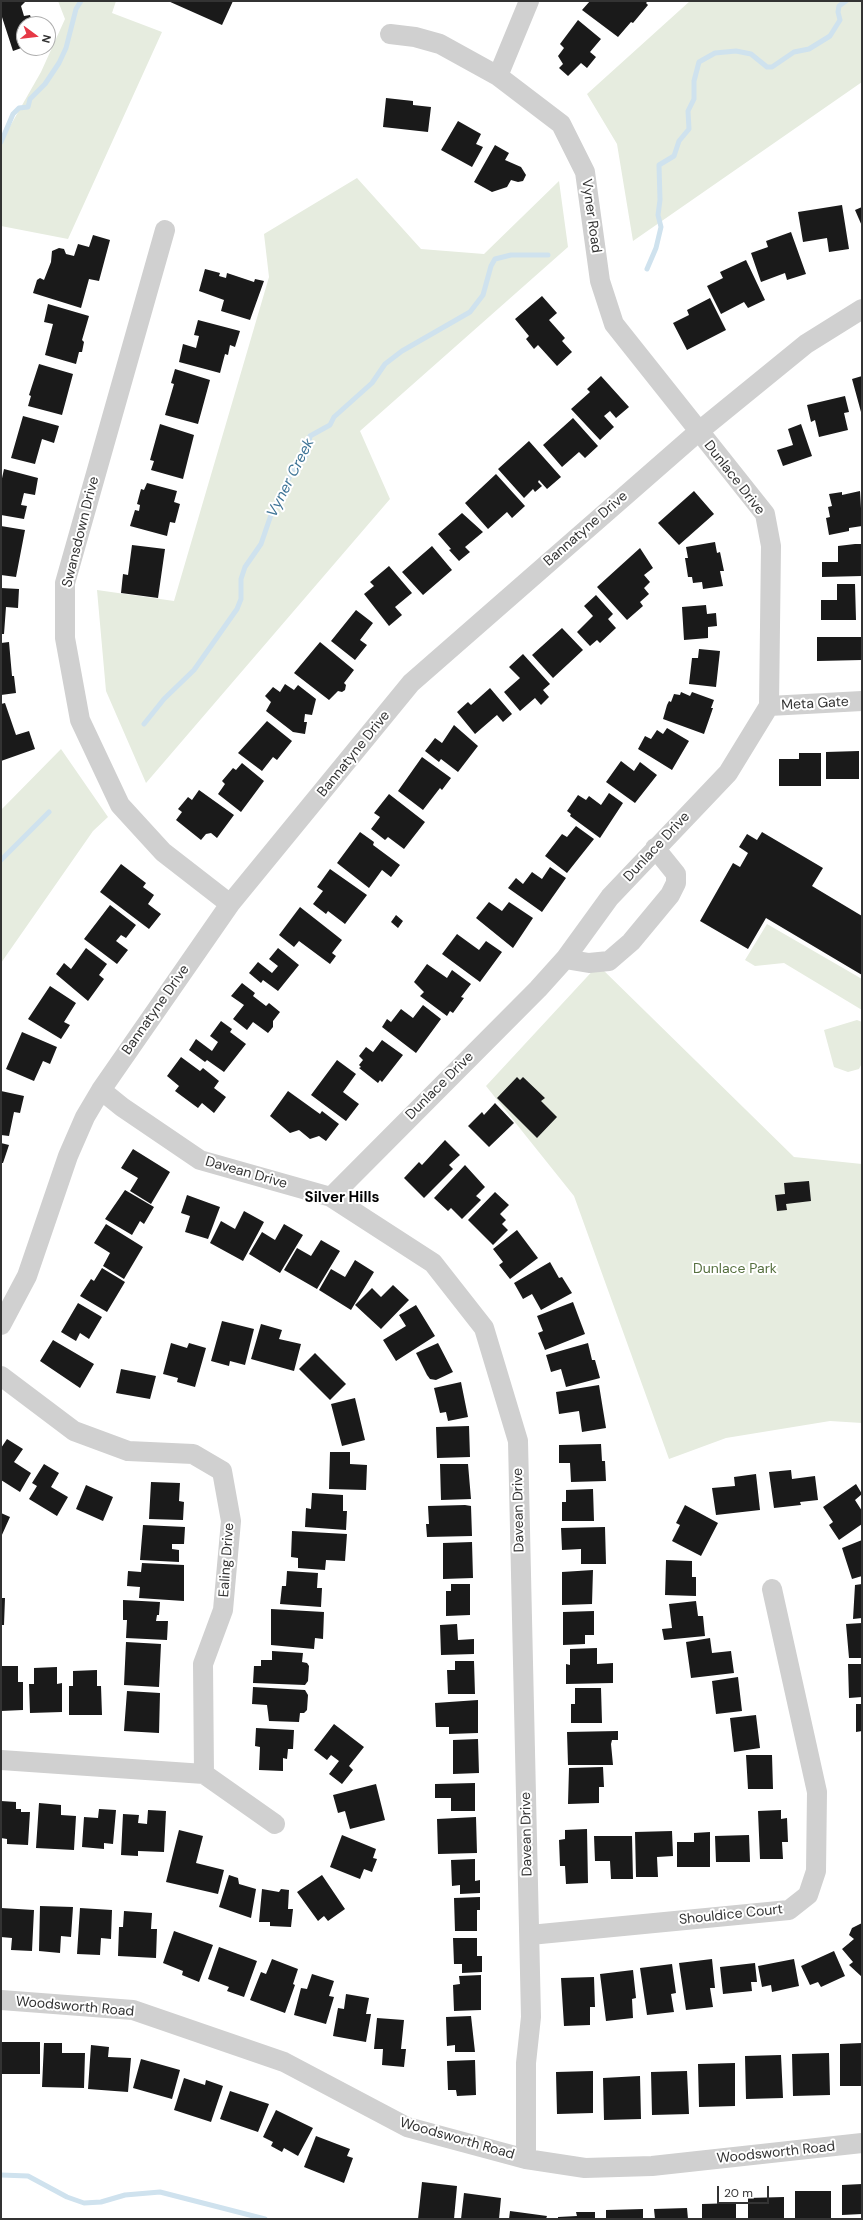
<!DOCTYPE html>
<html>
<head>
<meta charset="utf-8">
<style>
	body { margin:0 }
	#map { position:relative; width:863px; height:2220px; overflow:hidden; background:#fff; font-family:"DM Sans",sans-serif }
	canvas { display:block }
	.frame { position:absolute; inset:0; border:2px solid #333; pointer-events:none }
	.north { position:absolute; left:16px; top:16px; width:40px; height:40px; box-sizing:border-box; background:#fff; border:1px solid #adadad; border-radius:50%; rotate:105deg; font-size:11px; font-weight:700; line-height:16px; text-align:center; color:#333 }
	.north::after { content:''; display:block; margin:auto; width:14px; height:18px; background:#e63946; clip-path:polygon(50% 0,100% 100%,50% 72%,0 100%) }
	.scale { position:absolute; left:717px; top:2186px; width:52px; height:18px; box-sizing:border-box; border:2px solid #333; border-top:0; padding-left:5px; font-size:12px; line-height:14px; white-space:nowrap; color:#333; -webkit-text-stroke:3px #fff; paint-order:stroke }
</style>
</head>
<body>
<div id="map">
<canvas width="863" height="2220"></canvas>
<div class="frame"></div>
<div class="north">N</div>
<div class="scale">20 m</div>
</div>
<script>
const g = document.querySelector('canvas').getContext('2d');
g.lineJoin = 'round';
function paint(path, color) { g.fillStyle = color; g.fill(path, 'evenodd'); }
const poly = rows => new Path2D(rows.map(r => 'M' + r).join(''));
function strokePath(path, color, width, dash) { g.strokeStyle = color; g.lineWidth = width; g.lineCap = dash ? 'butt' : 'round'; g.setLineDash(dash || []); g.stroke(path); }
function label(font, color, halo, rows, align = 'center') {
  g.font = font + ' "DM Sans",sans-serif'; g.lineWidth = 4; g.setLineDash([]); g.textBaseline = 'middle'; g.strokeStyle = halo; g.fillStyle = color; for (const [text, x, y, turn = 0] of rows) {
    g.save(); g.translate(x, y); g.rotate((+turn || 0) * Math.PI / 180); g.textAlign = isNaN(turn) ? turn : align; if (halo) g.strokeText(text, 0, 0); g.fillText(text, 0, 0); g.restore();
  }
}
paint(poly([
	[58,1,116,1,112,13,162,32,68,239,1,226,1,142,41,72,65,19],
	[690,1,862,1,862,82,633,241,617,144,587,94],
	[357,178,421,249,484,254,559,181,568,247,360,431,390,499,146,783,106,691,97,590,174,601,269,277,264,234],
	[61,749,108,817,93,831,1,963,1,810],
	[767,924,862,979,862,1010,784,963,755,966,745,960],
	[598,965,794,1157,862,1164,862,1423,830,1421,726,1438,669,1459,574,1196,486,1086],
	[857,1020,862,1022,862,1063,859,1069,848,1072,834,1067,824,1030]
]), '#e6ecdf');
strokePath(poly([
	[1,142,13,114,19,108,28,107,30,99,45,84,59,63,66,48,76,9,81,1],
	[647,269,656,248,661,227,658,215,660,200,659,165,674,156,679,141,689,129,688,111,694,99,694,81,699,62,715,53,736,51,751,54,767,67,772,67,794,52,809,49,830,36,840,20,838,12,839,6,846,1],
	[144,724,164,699,194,670,237,609,241,599,241,579,245,567,261,544,272,512,293,470,307,454,310,436,330,425,334,417,372,383,385,364,402,351,470,312,483,295,491,266,495,259,511,255,548,255],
	[1,860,49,812],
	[1,2175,28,2176,67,2197,84,2203,101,2202,125,2195,160,2192,265,2219]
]), '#cfe2ee', 5);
paint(poly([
	[1,1,26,1,21,6,24,16,30,15,33,24,24,24,24,47,13,51,1,14],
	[168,1,233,1,222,25],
	[590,1,648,1,646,3,648,5,633,23,631,22,618,37,582,10],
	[578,20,601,39,590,52,596,57,587,68,581,63,568,76,559,68,563,64,558,56,564,48,560,44],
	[386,98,413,101,413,105,431,107,428,132,383,127],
	[458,121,481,134,476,144,483,147,472,167,441,150],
	[495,145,509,153,505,160,521,167,526,175,523,181,518,182,511,180,507,187,492,192,474,182],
	[842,205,849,249,829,252,827,238,803,242,798,212],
	[862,207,862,226,855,210],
	[791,232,806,274,787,280,785,273,761,282,751,253,768,247,766,241],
	[93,235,110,240,99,281,89,279,81,308,33,293,37,280,40,278,44,280,51,262,52,251,59,248,64,249,66,254,74,256,78,244,89,247],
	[746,260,765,300,748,308,744,302,721,314,707,286,723,278,720,272],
	[205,269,220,273,219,276,226,278,227,273,254,282,255,279,264,281,250,320,221,311,224,300,199,291],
	[542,296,557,313,549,320,565,338,562,341,572,352,557,366,538,345,534,349,526,339,529,336,515,319],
	[710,298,726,330,687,350,673,323,689,315,687,310],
	[48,304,89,316,82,340,84,342,82,352,79,352,76,364,45,355,53,324,44,322],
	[198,320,240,331,235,347,230,345,228,355,225,354,220,373,179,362,183,344,196,348,199,336,194,335],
	[39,364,73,374,62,415,28,406,31,396,29,395],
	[175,369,210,380,198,424,165,415,174,384,171,383],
	[601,376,629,407,616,418,610,411,604,416,614,427,600,440,571,409,590,392,587,389],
	[862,376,862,412,861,412,852,379],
	[845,396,849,412,844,413,848,430,819,437,815,420,811,422,807,405],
	[23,416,59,426,54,443,42,439,35,464,11,458],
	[573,418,598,446,585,458,579,452,562,467,543,445],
	[160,424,194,435,183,479,151,470,154,461,150,460],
	[801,424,812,456,783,466,777,450,793,445,788,429],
	[529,441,561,477,547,489,539,480,538,482,542,486,535,492,533,489,524,498,498,469],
	[4,469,38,478,35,495,24,493,21,505,27,506,24,519,1,515,1,483],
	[496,474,525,506,512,518,507,512,488,529,465,503],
	[147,483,177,491,174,502,180,504,175,523,170,522,167,536,130,526,135,510,139,511,140,505,137,504,141,489,144,490],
	[694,491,714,514,679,545,658,523],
	[860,491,862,526,849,528,849,531,829,535,826,518,830,517,828,507,832,506,829,494,842,492,842,495],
	[462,513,483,532,465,547,470,552,459,561,449,550,451,549,438,534],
	[1,526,25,530,16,577,1,575],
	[715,542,717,553,720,552,724,571,720,571,723,586,703,589,702,582,693,583,692,577,688,577,685,558,688,558,686,547],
	[855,544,862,544,862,576,822,577,822,562,838,562,838,546],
	[132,545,165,549,158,598,121,593,123,574,128,575],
	[432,546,452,570,423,595,402,572],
	[640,548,653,568,644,575,650,582,644,588,649,594,640,602,643,606,627,620,597,587],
	[389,566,412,593,395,607,402,615,389,626,364,594,374,586,370,582],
	[837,584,855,584,856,620,821,620,821,600,837,600],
	[1,588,19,589,18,608,6,607,4,634,1,634],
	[596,595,613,614,608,619,616,628,600,643,597,640,590,646,577,632,593,616,584,606],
	[706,605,707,614,716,613,717,626,708,627,708,638,684,640,682,607],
	[356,610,373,623,360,640,367,645,355,660,331,641],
	[562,628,583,650,553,678,532,655],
	[817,637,862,637,862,660,817,661],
	[9,642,12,676,14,676,16,693,1,695,1,643],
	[320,642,354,670,344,683,346,685,345,690,342,692,338,691,329,700,294,673],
	[699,649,720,651,716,687,689,684,692,658,698,658],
	[523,654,550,684,543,690,549,697,541,705,535,698,520,711,504,692,520,678,509,667],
	[285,684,294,690,298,685,316,699,312,715,305,714,304,722,307,722,305,734,293,732,266,711,271,702,265,696,273,687,280,692],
	[490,688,512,714,503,722,497,715,475,734,457,712,468,702,471,705],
	[681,692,690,696,692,692,714,700,711,708,713,708,704,734,663,719,667,705,669,701,671,702,674,694,680,695],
	[5,703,16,735,29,731,35,749,1,761,1,704],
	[267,721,292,741,277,760,273,757,262,771,238,753],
	[454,725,478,746,458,772,441,759,439,762,425,751,435,738,442,743],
	[667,728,689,741,672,770,638,749,645,736,651,739,657,730,663,734],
	[859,751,859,779,826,779,826,752],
	[799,753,821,753,821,786,779,786,779,759,799,759],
	[422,757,451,778,442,790,440,788,423,810,398,791],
	[621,761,634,771,640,762,657,775,635,803,606,782],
	[242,763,264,781,241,812,218,794,225,784,222,781,233,768,236,770],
	[199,790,234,815,217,838,211,833,206,834,201,840,176,820,182,812,178,809,188,797,192,800],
	[609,793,623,803,600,838,570,816,571,814,567,811,578,795,586,800,589,796,601,805],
	[389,794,425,822,404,849,388,837,385,840,371,829,380,817,374,813],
	[576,826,594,839,567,873,545,856,562,834,567,837],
	[360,832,374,842,373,845,400,865,391,877,382,870,369,888,337,863],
	[762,832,823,868,812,886,862,916,862,975,766,918,748,949,700,921,733,863,740,867,748,853,739,847,747,834,757,840],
	[121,864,146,883,143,887,154,895,148,904,161,914,149,929,100,892],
	[550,867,566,878,542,912,508,888,516,878,523,884,532,872,542,879],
	[330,869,367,895,345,924,328,911,326,914,313,904,323,891,317,887],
	[489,902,502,911,509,902,533,918,513,948,476,918],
	[110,905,136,925,126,938,121,935,116,941,128,950,117,964,84,939],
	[300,907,342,940,332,953,336,956,330,964,299,941,294,947,279,935],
	[396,915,403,921,398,928,391,922],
	[457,934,479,950,486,941,502,952,480,982,442,954],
	[86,948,107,964,99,975,104,979,88,1001,56,974,64,963,71,969],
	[278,948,299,965,278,991,263,980,261,983,249,973,258,962,272,973,278,966,269,959],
	[427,964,447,978,452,970,471,984,461,997,464,998,453,1013,450,1011,447,1016,420,996,424,992,414,982],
	[242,983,255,993,253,996,266,1006,269,1003,280,1012,273,1021,273,1027,268,1033,253,1022,247,1030,233,1019,244,1005,231,996],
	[50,986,76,1003,64,1022,70,1025,61,1039,28,1019],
	[423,1005,441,1019,416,1053,382,1027,387,1019,391,1022,401,1009,413,1018],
	[221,1021,232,1029,230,1032,246,1044,224,1072,207,1060,205,1062,189,1050,196,1039,212,1051,218,1042,210,1036],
	[22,1032,57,1047,50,1064,43,1061,34,1081,6,1069],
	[382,1040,403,1055,382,1082,380,1080,378,1083,359,1068,361,1067,359,1065,363,1060,359,1056,366,1047,373,1052],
	[181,1057,200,1071,203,1068,219,1081,214,1088,226,1097,214,1113,202,1103,198,1108,175,1091,179,1086,167,1076],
	[337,1060,356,1074,343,1092,359,1104,346,1121,311,1095],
	[517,1077,520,1080,523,1077,545,1098,541,1101,557,1117,537,1138,497,1098],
	[1,1091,24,1096,20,1113,14,1112,9,1136,1,1135],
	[288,1091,320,1114,322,1111,339,1124,326,1141,319,1136,310,1139,299,1130,290,1133,270,1116],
	[495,1103,514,1123,489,1147,468,1126,482,1112,484,1115],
	[445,1140,460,1155,449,1165,453,1169,424,1198,404,1178,419,1162,422,1165],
	[1,1143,9,1145,3,1163,1,1163],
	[133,1149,170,1172,151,1204,130,1191,138,1178,121,1168],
	[465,1165,485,1187,476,1196,481,1200,462,1219,451,1208,448,1211,434,1198],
	[809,1181,811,1201,786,1204,787,1210,777,1211,775,1195,785,1194,784,1183],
	[125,1190,154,1207,144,1224,140,1221,132,1235,105,1219],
	[495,1192,509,1205,500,1214,506,1220,502,1224,508,1230,493,1245,468,1220],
	[187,1195,220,1207,208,1239,185,1232,190,1216,181,1213],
	[244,1211,264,1222,243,1261,210,1243,221,1221,235,1229],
	[106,1224,143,1247,124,1279,103,1266,110,1253,94,1243],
	[284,1224,303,1235,280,1273,249,1254,262,1232,275,1240],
	[517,1230,538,1258,510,1279,499,1265,503,1262,493,1249],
	[321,1240,340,1251,317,1289,284,1270,297,1248,311,1256],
	[355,1260,374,1272,351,1310,319,1290,331,1269,345,1277],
	[550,1262,559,1278,562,1277,572,1293,541,1310,532,1294,523,1299,514,1283],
	[102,1268,125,1282,107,1312,80,1296,91,1279,94,1281],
	[393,1285,409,1300,381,1329,355,1305,372,1288,381,1297],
	[573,1302,585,1334,545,1350,538,1333,543,1331,537,1316],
	[78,1303,102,1317,89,1339,80,1333,76,1341,61,1332],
	[416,1305,435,1336,396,1361,383,1340,406,1326,399,1315],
	[222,1321,254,1329,245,1365,230,1361,229,1366,211,1361],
	[261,1324,282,1330,279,1339,301,1344,294,1371,251,1359],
	[53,1340,94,1364,80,1388,40,1361],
	[171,1343,187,1348,189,1343,206,1348,195,1387,177,1382,178,1378,163,1374],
	[438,1343,453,1372,436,1380,430,1379,427,1375,416,1353],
	[588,1343,592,1360,595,1360,600,1378,566,1387,561,1369,551,1372,546,1355],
	[315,1353,346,1384,330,1400,299,1369],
	[121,1369,156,1376,150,1399,116,1393],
	[461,1382,468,1417,448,1421,446,1412,440,1413,434,1388],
	[599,1385,606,1428,582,1432,579,1411,559,1414,556,1392],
	[355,1398,365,1440,342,1446,331,1404],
	[469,1426,470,1457,437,1458,436,1427],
	[7,1439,23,1449,14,1462,31,1473,20,1492,1,1480,1,1448],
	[601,1444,602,1461,605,1461,606,1481,571,1482,570,1463,559,1463,559,1445],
	[330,1452,350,1452,350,1464,367,1465,366,1490,329,1489],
	[44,1464,59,1473,51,1487,68,1497,57,1516,29,1499,37,1486,32,1483],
	[440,1464,468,1464,471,1499,441,1500],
	[791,1470,792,1479,815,1476,818,1500,800,1502,801,1505,774,1508,769,1472],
	[756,1474,760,1510,716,1515,712,1488,735,1486,734,1477],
	[151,1482,180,1483,179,1501,184,1502,183,1520,149,1519],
	[856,1484,862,1494,855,1500,862,1511,862,1524,839,1540,829,1525,833,1522,823,1507],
	[86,1485,113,1497,103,1521,76,1509],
	[593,1489,594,1521,562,1521,562,1502,566,1502,566,1490],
	[312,1493,343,1495,343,1511,347,1511,346,1530,305,1527,306,1508,311,1509],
	[465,1505,471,1506,472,1536,427,1537,426,1524,429,1524,428,1506],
	[685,1505,718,1523,701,1556,672,1541,680,1525,676,1523],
	[1,1513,10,1517,1,1537],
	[143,1525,185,1527,184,1544,172,1544,172,1549,179,1550,179,1562,140,1560],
	[605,1527,606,1564,581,1564,581,1549,562,1550,561,1528],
	[292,1531,347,1534,345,1561,326,1560,325,1570,298,1568,298,1558,291,1557],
	[862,1540,862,1576,852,1579,842,1548],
	[472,1542,473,1578,443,1579,443,1543],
	[666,1560,692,1561,692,1577,696,1577,696,1596,665,1595],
	[142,1563,184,1565,184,1601,139,1598,140,1587,127,1586,128,1571,141,1572],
	[593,1570,592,1604,562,1605,562,1572],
	[287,1571,318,1573,317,1588,322,1588,321,1607,280,1604,282,1586,286,1586],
	[451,1584,470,1584,470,1615,446,1616,446,1591,451,1591],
	[862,1584,862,1618,853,1619,855,1585],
	[1,1598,5,1598,4,1625,1,1625],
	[123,1600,160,1602,159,1615,157,1615,156,1621,168,1621,167,1640,126,1638,127,1620,123,1620],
	[696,1601,698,1616,703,1616,705,1636,664,1640,662,1629,672,1628,669,1604],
	[271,1609,324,1612,323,1639,315,1638,314,1649,271,1645],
	[594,1611,594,1635,585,1635,585,1644,563,1645,563,1612],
	[862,1623,862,1658,849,1658,846,1624],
	[457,1624,458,1640,474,1639,474,1654,441,1655,440,1625],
	[710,1638,712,1653,731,1651,734,1673,691,1678,686,1642],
	[126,1642,161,1644,159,1687,124,1685],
	[597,1648,597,1664,613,1663,613,1683,566,1684,566,1664,570,1665,570,1649],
	[272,1651,303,1653,302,1662,307,1663,309,1666,308,1681,305,1685,253,1683,254,1666,261,1666,261,1660,272,1660],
	[455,1661,474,1661,475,1694,448,1694,447,1670,455,1670],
	[848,1664,862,1664,862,1697,849,1698],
	[1,1666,18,1666,18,1682,23,1682,23,1710,1,1711],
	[57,1667,57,1684,62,1683,62,1712,30,1713,29,1684,34,1684,34,1668],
	[97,1670,97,1686,101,1686,102,1715,69,1715,69,1686,73,1686,73,1671],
	[738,1677,742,1711,716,1714,712,1681],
	[253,1687,305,1690,308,1695,307,1710,304,1713,300,1713,299,1722,269,1721,267,1705,252,1704],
	[575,1688,601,1688,602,1723,571,1723,571,1704,575,1704],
	[127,1691,160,1693,159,1733,124,1731],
	[478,1700,478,1733,449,1734,449,1727,436,1727,435,1703],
	[856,1704,862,1704,862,1731,856,1732],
	[756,1715,760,1748,734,1752,730,1718],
	[334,1724,364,1747,349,1766,353,1770,342,1784,329,1774,339,1761,331,1755,327,1760,314,1750],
	[256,1728,294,1730,293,1749,288,1749,287,1759,283,1758,283,1771,259,1770,260,1747,255,1746],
	[618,1731,618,1740,612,1740,611,1744,613,1765,568,1765,567,1732],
	[478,1739,479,1773,453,1774,453,1740],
	[746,1755,772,1755,773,1789,748,1789],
	[603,1767,604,1787,599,1787,599,1803,568,1804,569,1768],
	[475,1783,475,1811,451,1811,451,1798,435,1798,435,1784],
	[376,1784,385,1820,350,1829,345,1811,338,1813,333,1795],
	[1,1801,16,1802,16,1809,21,1809,21,1812,30,1812,28,1845,7,1844,7,1839,1,1838],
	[39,1803,61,1805,61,1815,76,1816,74,1850,36,1848],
	[99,1809,116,1810,113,1844,104,1843,104,1849,82,1847,84,1817,98,1818],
	[148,1810,166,1811,164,1852,138,1851,138,1856,121,1855,123,1814,139,1815,138,1823,147,1824],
	[781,1810,781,1819,787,1818,788,1842,782,1842,783,1859,760,1859,758,1811],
	[476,1817,477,1853,438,1854,437,1819],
	[587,1829,588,1883,566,1884,565,1866,560,1866,559,1840,565,1839,565,1830],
	[179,1830,203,1836,196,1863,224,1870,218,1894,166,1882],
	[672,1831,673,1856,657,1857,658,1877,636,1877,635,1832],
	[710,1832,710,1867,677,1867,677,1842,694,1842,694,1833],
	[342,1835,376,1849,373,1858,377,1859,372,1872,364,1869,360,1879,330,1867],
	[749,1835,750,1862,716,1862,715,1836],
	[594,1836,632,1836,633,1879,611,1879,610,1861,595,1861],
	[475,1859,475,1881,480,1880,480,1893,460,1894,460,1885,452,1886,451,1860],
	[229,1875,238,1878,239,1884,256,1889,251,1918,219,1907],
	[322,1875,345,1909,328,1921,324,1916,318,1921,297,1892],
	[262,1889,279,1892,281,1889,289,1890,288,1909,293,1909,291,1927,270,1926,270,1922,259,1922],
	[480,1897,480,1910,477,1910,477,1931,455,1931,454,1898],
	[40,1906,73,1907,71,1937,61,1936,60,1953,39,1951],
	[1,1908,34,1910,32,1951,11,1950,12,1938,1,1937],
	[80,1908,112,1910,111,1939,101,1938,100,1955,77,1954],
	[124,1911,152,1913,151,1929,157,1929,156,1958,118,1956,119,1927,123,1927],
	[862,1923,862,1977,849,1965,853,1962,842,1949,854,1939,849,1935,852,1928],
	[174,1931,213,1945,199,1982,182,1975,183,1971,163,1963],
	[453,1938,477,1938,477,1956,482,1956,482,1972,462,1973,462,1964,454,1964],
	[219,1947,257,1961,244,1997,227,1991,229,1987,208,1979],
	[834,1951,845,1976,821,1987,818,1982,810,1985,801,1966],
	[272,1959,298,1969,293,1984,295,1985,285,2013,250,2000,261,1972,266,1974],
	[712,1959,715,1988,710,1988,713,2007,686,2010,679,1963],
	[794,1959,799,1986,772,1992,771,1985,762,1987,758,1966],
	[755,1963,757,1982,751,1982,752,1991,723,1994,720,1967],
	[672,1964,676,1993,671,1994,674,2012,647,2015,640,1968],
	[633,1970,636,1998,632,1999,633,2018,606,2021,600,1974],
	[312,1974,334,1981,329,1996,334,1997,326,2024,294,2015,301,1988,307,1989],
	[481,1975,481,2010,454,2011,453,1985,460,1984,459,1976],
	[594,1977,595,2007,590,2007,590,2025,564,2026,561,1978],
	[346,1994,369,1998,366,2014,371,2014,366,2042,333,2036,338,2008,344,2009],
	[471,2016,475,2052,455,2052,455,2045,447,2046,446,2017],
	[377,2018,404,2020,401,2049,406,2049,404,2067,382,2065,383,2049,374,2049],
	[1,2042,40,2042,40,2074,1,2074],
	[44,2043,62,2043,62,2053,85,2053,84,2088,42,2087],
	[862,2043,862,2086,840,2086,840,2044],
	[91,2045,109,2047,108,2057,131,2058,128,2092,88,2089],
	[829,2053,830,2095,793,2096,792,2054],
	[781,2055,783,2098,746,2099,745,2056],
	[141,2059,180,2070,172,2099,133,2088],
	[475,2060,476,2095,457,2096,456,2090,448,2090,447,2061],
	[735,2063,735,2106,699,2107,698,2064],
	[593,2071,593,2113,557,2114,556,2072],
	[687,2071,689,2114,652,2115,651,2072],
	[640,2076,641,2119,604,2120,603,2078],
	[184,2078,205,2085,206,2080,223,2086,211,2122,174,2110],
	[230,2091,269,2104,258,2132,220,2119],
	[276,2110,313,2128,298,2156,284,2148,282,2152,271,2146,273,2142,263,2137],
	[316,2136,350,2149,347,2156,353,2158,344,2183,304,2167],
	[422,2182,457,2186,454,2219,418,2219],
	[862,2184,862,2214,842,2215,842,2185],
	[795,2191,831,2191,831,2219,795,2219],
	[464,2193,501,2198,499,2219,461,2219],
	[784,2197,784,2219,748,2219,748,2198],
	[736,2203,736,2219,702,2219,702,2204],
	[687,2208,688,2219,655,2219,654,2209],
	[643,2209,643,2219,606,2219,606,2210],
	[510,2211,547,2216,546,2219,509,2219],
	[576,2212,595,2212,595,2219,558,2219,558,2217,577,2216]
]), '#1a1a1a');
strokePath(poly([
	[498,76,529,1],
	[165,230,65,583,65,638,80,720,120,805,163,852,230,904],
	[769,706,862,701],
	[565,959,589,963,609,961,631,942,670,895,676,883,676,874,655,848],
	[101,1090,122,1107,200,1160,331,1197,433,1263,484,1328,518,1441,531,2017,526,2063,526,2159],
	[331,1197,538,989,565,959,610,897,728,773,769,706,771,546,765,514,614,324,600,281,585,172,561,124,498,76,440,44,415,37,390,34],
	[1,1325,27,1276,68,1156,85,1117,101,1090,230,904,411,683,698,432,806,344,862,309],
	[1,1376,74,1431,128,1451,193,1454,222,1471,231,1521,223,1610,203,1664,204,1774,1,1760],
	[204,1774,275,1824],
	[530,1935,789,1910,808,1895,816,1871,817,1792,772,1589],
	[1,2000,133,2010,284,2062,407,2127,526,2159,585,2168,652,2166,862,2143]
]), '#d0d0d0', 20);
label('14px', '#333', '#fff', [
	["Vyner Road",591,216,82],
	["Dunlace Drive",734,478,52],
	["Bannatyne Drive",586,529,-41],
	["Swansdown Drive",81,532,-76],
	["Meta Gate",815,704,-3],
	["Bannatyne Drive",354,754,-51],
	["Dunlace Drive",657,847,-47],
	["Bannatyne Drive",156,1010,-55],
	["Dunlace Drive",440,1086,-45],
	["Davean Drive",246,1173,16],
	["Davean Drive",519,1510,-91],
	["Ealing Drive",227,1560,-86],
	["Davean Drive",527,1834,-91],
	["Shouldice Court",731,1915,-6],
	["Woodsworth Road",75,2007,5],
	["Woodsworth Road",457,2139,16],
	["Woodsworth Road",776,2153,-6]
]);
label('14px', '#56703f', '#fff', [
	["Dunlace Park",735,1269]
]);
label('italic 15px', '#3f7597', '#fff', [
	["Vyner Creek",291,478,-63]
]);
label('bold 15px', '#000', '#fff', [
	["Silver Hills",342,1198]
]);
</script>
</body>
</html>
